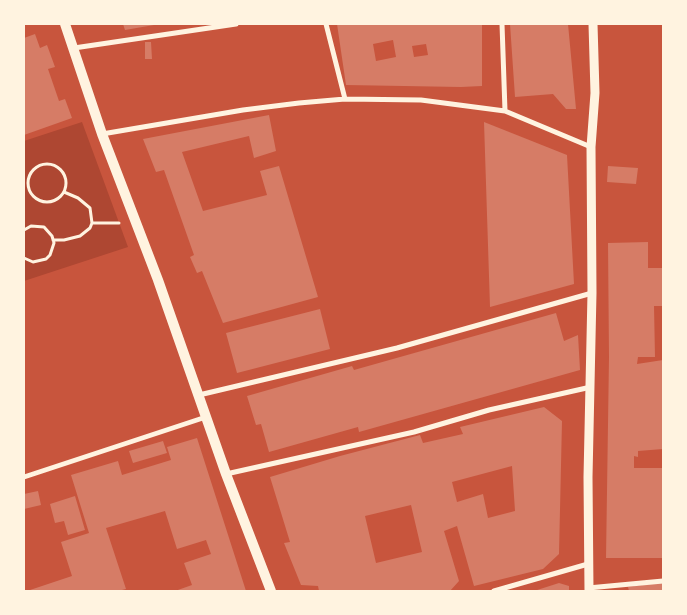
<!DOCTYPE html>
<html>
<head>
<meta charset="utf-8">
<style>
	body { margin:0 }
	#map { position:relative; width:687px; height:615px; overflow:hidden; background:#c8553d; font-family:Barlow,sans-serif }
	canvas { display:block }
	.frame { position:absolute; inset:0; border:25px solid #fff3e0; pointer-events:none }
</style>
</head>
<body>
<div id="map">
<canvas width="687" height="615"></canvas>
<div class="frame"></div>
</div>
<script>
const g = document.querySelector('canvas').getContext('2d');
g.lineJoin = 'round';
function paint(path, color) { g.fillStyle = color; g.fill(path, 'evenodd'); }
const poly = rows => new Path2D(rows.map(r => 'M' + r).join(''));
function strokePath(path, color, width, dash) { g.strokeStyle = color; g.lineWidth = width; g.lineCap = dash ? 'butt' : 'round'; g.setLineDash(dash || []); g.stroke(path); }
paint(poly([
	[82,122,128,247,24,281,24,141]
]), '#ae4732');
paint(poly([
	[123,24,153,24,154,25,125,30],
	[337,24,482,24,482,86,461,87,346,85],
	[393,40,396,57,376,61,373,44],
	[426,44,428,55,414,57,412,46],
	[510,24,568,24,576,109,566,109,553,94,515,97],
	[35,34,40,48,47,45,55,67,48,69,59,101,65,99,72,118,24,135,24,38],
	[145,42,151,42,152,59,145,59],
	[269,115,276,151,254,158,249,136,182,152,203,211,267,195,260,171,279,166,318,297,223,323,202,271,197,273,190,257,194,255,164,170,156,172,143,139],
	[484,122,567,155,574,284,490,307],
	[608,166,638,168,636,184,607,182],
	[648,242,648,268,663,268,663,306,654,306,655,357,638,357,637,364,663,360,663,449,638,451,638,457,634,456,634,468,663,468,663,558,606,558,609,357,608,243],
	[320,309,330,349,237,373,226,333],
	[556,313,564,341,578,335,580,370,359,432,358,427,269,452,261,424,256,425,247,396,352,366,354,370],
	[544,407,562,421,559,554,543,569,474,586,457,526,444,531,459,581,450,591,319,591,318,586,301,585,284,543,290,542,270,477,340,456,420,435,423,443,463,434,460,427],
	[512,466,515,511,488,518,483,494,457,502,452,482],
	[411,505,422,552,376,563,365,516],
	[197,438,246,591,175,591,192,585,184,563,211,554,206,540,177,549,165,511,106,528,126,589,118,591,27,591,72,576,61,542,89,533,71,475,118,461,122,475,171,460,167,447],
	[163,441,167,453,133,463,129,451],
	[38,491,41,505,24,509,24,494],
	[75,496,85,530,68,535,64,521,55,523,50,504],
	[663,582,663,591,629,591,628,587],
	[559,583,569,586,569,591,534,591]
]), '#d67c66');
strokePath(poly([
	'28 183a19 19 0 1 1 38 0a19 19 0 1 1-38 0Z',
	[92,223,119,223],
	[24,230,31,226,44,227,52,236,54,243,50,255,46,259,33,262,24,258],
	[53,240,64,240,80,236,90,228,92,223,90,208,78,198,64,192]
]), '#fff3e0', 3);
strokePath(poly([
	[326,24,345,99],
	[502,24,505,111],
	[74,48,236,24],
	[102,134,243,110,299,103,345,99,421,100,505,111,591,147],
	[199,395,397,348,592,293],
	[226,474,414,432,489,410,591,387],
	[24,477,206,417],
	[588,588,663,581],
	[494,591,588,564]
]), '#fff3e0', 5);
strokePath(poly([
	[589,591,588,477,592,293,591,147,595,93,593,24]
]), '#fff3e0', 9);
strokePath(poly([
	[65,24,102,134,158,280,226,474,271,591]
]), '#fff3e0', 10);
</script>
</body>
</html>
